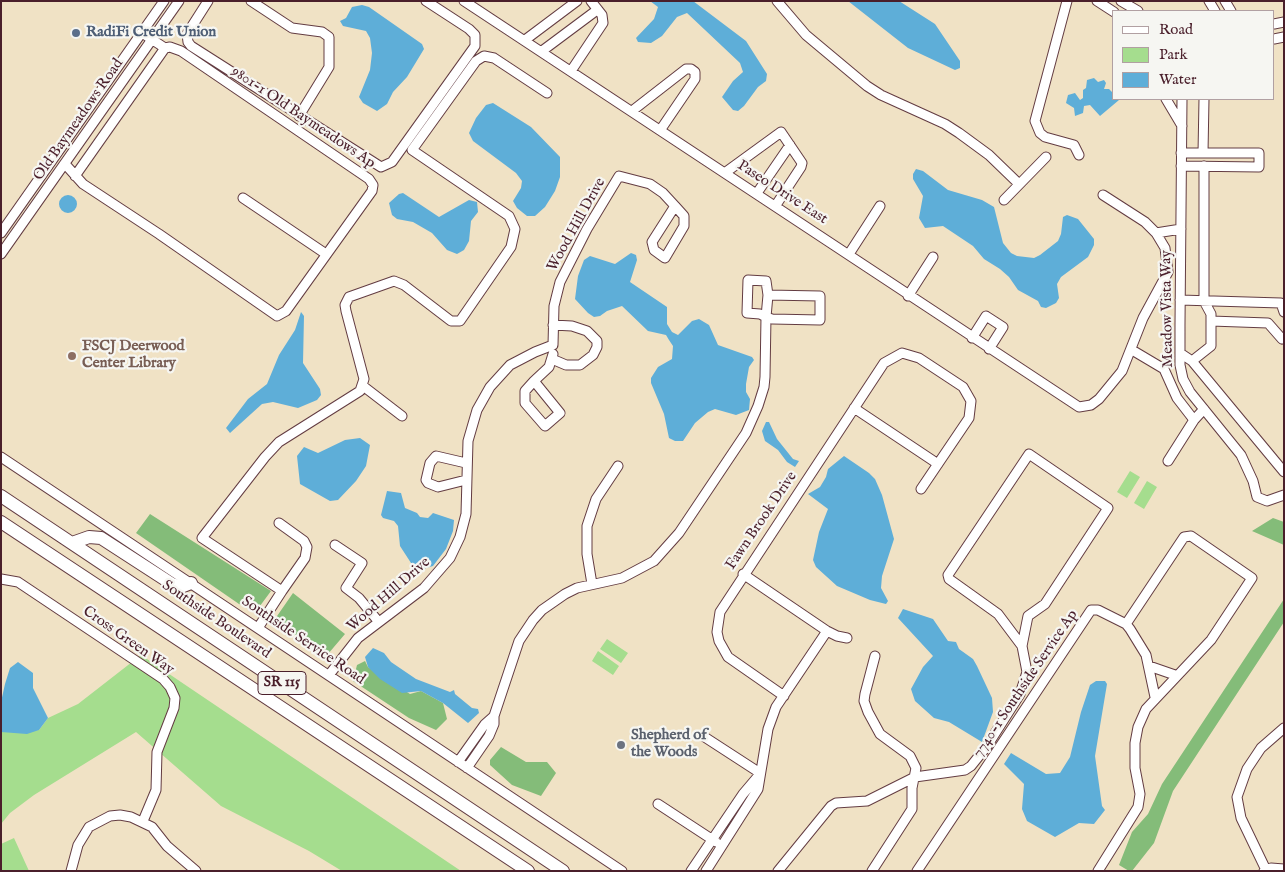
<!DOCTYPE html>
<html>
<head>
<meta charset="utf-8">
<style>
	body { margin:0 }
	#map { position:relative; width:1285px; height:872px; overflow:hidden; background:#f0e2c5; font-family:"IM FELL English",serif }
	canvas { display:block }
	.frame { position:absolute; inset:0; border:2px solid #4a1f2b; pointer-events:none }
	.legend { position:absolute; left:1112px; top:10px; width:162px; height:90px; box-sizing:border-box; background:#f6f6f2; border:1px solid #b1a0a2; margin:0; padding:6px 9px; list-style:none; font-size:15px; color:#4a1f2b }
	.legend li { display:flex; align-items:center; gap:10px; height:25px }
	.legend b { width:25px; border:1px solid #b1a0a2 }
</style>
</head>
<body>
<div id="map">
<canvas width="1285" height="872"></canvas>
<div class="frame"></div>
<ul class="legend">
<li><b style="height:6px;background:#fff"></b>Road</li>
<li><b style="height:14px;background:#a5dd8e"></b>Park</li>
<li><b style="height:14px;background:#5eaed8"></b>Water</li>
</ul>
</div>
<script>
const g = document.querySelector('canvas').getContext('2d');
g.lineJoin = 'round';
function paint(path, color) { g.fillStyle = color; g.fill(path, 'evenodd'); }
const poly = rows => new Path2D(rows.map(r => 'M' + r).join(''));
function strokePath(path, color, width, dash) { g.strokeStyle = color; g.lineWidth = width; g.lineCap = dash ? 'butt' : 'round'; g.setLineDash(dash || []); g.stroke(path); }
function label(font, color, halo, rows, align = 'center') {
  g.font = font + ' "IM FELL English",serif'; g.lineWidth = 4.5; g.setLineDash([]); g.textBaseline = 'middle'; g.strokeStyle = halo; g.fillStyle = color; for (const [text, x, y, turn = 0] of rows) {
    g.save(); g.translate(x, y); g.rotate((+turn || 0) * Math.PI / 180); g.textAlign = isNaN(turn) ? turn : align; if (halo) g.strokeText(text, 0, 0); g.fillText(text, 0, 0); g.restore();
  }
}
paint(poly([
	[1130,471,1140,477,1127,498,1117,492],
	[1147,481,1157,487,1144,509,1134,503],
	[607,639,628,653,621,663,600,649],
	[598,651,619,666,613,675,592,661],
	[141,655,461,871,342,871,309,851,221,806,136,732,34,795,10,813,1,824,1,732,39,730,48,718,78,704],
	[14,838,29,871,1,871,1,844]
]), '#a5dd8e');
paint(poly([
	[150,514,271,591,257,610,239,604,136,533],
	[1273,518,1284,522,1284,545,1252,531],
	[293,593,345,634,328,654,316,652,275,619],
	[1284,599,1284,622,1173,791,1154,843,1132,871,1129,871,1119,865,1132,832,1148,814,1162,784],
	[365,661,368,667,410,694,421,691,443,703,447,719,436,730,409,718,353,681,357,665],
	[501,747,526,762,547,762,556,773,541,796,512,785,490,765,490,760]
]), '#84bc79');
paint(poly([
	[650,1,693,1,746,41,767,74,766,81,758,87,744,106,738,111,733,110,722,97,733,81,743,72,740,63,687,13,677,17,662,36,651,43,638,42,636,38,654,19,658,7],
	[848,1,899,1,935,24,960,61,960,68,955,70,908,48],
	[362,5,369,7,422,44,424,49,407,77,393,92,387,104,377,111,363,103,359,97,370,70,372,53,370,38,366,31,343,26,340,21,346,18,352,7],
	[1094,78,1098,82,1104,80,1106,83,1104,89,1109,89,1114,94,1114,99,1119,100,1100,116,1090,105,1084,106,1083,113,1075,116,1074,108,1066,103,1068,95,1075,93,1080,100,1083,98,1083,90,1086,88,1087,80],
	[493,103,531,127,560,157,560,177,555,191,545,207,535,216,527,216,517,208,513,201,521,188,522,181,516,173,473,141,469,133,476,118,486,105],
	[916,169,923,171,948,190,982,200,994,207,1003,243,1011,253,1017,256,1034,258,1040,255,1058,241,1061,234,1063,217,1067,215,1078,219,1094,239,1094,245,1088,257,1061,277,1057,284,1059,298,1056,303,1046,308,1041,307,1038,301,1018,290,1009,277,1000,269,984,259,973,246,943,226,925,228,919,218,923,196,913,179,913,174],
	[403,193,439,217,469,200,477,202,478,212,471,221,469,241,464,250,457,254,447,250,432,233,413,222,397,219,392,215,389,203,399,194],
	'59 204a9 9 0 1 1 18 0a9 9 0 1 1-18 0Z',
	[631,253,636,255,637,260,630,282,667,307,667,324,672,332,678,335,692,321,699,319,709,325,718,345,752,357,754,360,749,367,746,384,746,392,750,399,749,410,736,415,715,409,708,412,695,423,683,441,675,441,669,438,664,414,651,383,651,378,658,367,672,359,673,346,669,340,666,335,648,331,622,306,607,311,600,316,594,317,588,313,575,299,578,276,584,260,590,256,615,264],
	[301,312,304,316,303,363,320,389,321,395,317,400,298,408,273,402,262,404,230,433,226,428,248,399,267,384,279,355,295,330],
	[766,422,769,422,777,439,793,459,799,461,795,467,787,462,778,450,765,441,762,431],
	[360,438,370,445,366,466,356,481,338,500,330,501,300,484,297,456,304,447,318,453,345,440],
	[844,456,869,473,875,479,882,495,894,539,882,576,881,588,888,601,886,604,870,600,837,586,816,567,813,560,819,532,828,509,808,494,820,487,826,477,828,469],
	[387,491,401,493,405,508,417,513,420,517,428,518,433,513,454,520,453,531,446,549,433,566,423,569,418,567,411,563,400,546,398,526,394,521,383,518,381,515],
	[903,609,933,619,948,641,956,642,959,649,973,659,977,666,992,698,993,712,982,742,949,722,934,718,915,701,911,689,923,667,933,656,898,618],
	[373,648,384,653,391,662,416,679,450,692,454,690,455,694,472,708,478,709,479,713,468,723,443,703,421,691,402,693,380,679,368,667,365,657],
	[18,662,33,673,33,688,48,718,39,730,27,734,1,732,1,702,5,684,10,668],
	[1096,681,1105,681,1107,684,1095,756,1102,806,1105,810,1094,824,1079,823,1055,837,1027,821,1022,809,1024,784,1004,764,1011,753,1046,774,1060,773,1070,757,1081,712,1090,685]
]), '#5eaed8');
const minor = poly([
	[208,1,187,34,188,42,191,46,381,167,392,162,475,46,475,35,469,29,426,1],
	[251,1,292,28,322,32,329,37,329,67,299,116],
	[464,1,1079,407,1091,405,1099,399,1122,371,1143,318,1168,272,1165,248,1156,233,1145,222,1103,195],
	[777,1,806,35,867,86,881,95,945,124,959,133,989,155,1019,184],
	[1067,1,1035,121,1040,133,1045,137,1074,145,1079,155],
	[1097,1,1114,12],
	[1121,1,1138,11],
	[1209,1,1215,11],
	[1225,1,1231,11],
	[1274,24,1284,22],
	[1274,39,1284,37],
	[525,40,577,1],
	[542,51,597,10],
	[571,71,603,23,602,15,591,1],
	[1166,99,1182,126],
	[1182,99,1180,324,1180,365,1183,379,1190,392,1241,455,1253,481,1257,497,1267,501,1284,495],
	[632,111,686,69,691,69,695,72,695,79,661,129],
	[1203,153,1204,99],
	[65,164,83,184,159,234,277,316,286,311,372,191,373,185,369,179,181,51,170,47,165,48,142,33],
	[1181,166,1259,167,1259,153,1181,153],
	[726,172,781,132,802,163,801,167,776,205],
	[75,176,165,48],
	[757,193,790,145],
	[243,198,326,254],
	[1004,200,1046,157],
	[675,206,684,216,684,226,665,258,654,250,652,242,675,206],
	[1,233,164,1],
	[1156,233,1181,229],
	[1,254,179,1],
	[849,254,880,206],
	[908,296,933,257],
	[1180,300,1281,303,1284,312],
	[1211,321,1268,323,1282,339,1284,338],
	[972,338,986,316,1003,327,989,349],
	[1132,350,1164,369,1177,398,1194,420],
	[1180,353,1192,361,1284,472],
	[552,359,566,365,580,365,593,355,597,347,597,341,587,331,572,326,553,325],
	[1192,361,1211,346,1211,314,1204,301,1204,166],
	[534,381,560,413,545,426,525,403,525,391,534,381],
	[534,381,549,367,553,354],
	[363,386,402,416],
	[854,408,938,464],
	[1,457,622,871],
	[1168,461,1194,420,1204,409],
	[466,463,436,456,430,463,426,480,428,483,438,487,466,480],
	[279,523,304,541,307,547,305,558,282,591],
	[335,545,362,563,346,588,359,598,378,621],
	[743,574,827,631,837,636,847,638],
	[1,579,18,582,163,679,170,687,175,698,174,708,157,752,156,790,143,821],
	[592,584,587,554,587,526,596,499,618,466],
	[258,628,282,591,202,538,265,457,279,442,360,391,364,379,346,311,345,305,349,297,394,281,404,285,451,321,460,321,511,247,515,229,509,216,412,150,476,61,484,56,494,58,547,93],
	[1149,666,1175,675],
	[329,675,358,638,424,588,450,558,460,537,466,514,468,441,477,410,490,387,510,365,535,352,553,345,554,306,560,282,587,229,619,176,650,184,663,193,675,206],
	[784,696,728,657,719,641,717,632,720,612,884,363,902,353,919,358,963,387,971,401,969,418,921,489],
	[703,736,760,773],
	[458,762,485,724,494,716,519,641,533,620,542,610,565,594,577,588,622,578,654,561,679,533,746,433,758,406,764,387,765,377,766,317,768,295,766,281,748,280,747,313,760,314,766,317,772,319,820,320,820,296,768,295],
	[467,768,489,736,494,724,494,716],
	[658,804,716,842],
	[1266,870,1241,818,1237,797,1247,769,1261,748,1284,728],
	[71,871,78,845,89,827,110,816,120,815,131,817,152,827,167,846,196,871],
	[691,871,743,794,760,774],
	[706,871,758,789,768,729,776,707,827,631],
	[778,871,831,806,836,803,867,801,915,777,965,770,971,766,987,746,1020,694,1027,672,1022,646,998,614,949,579,948,575,1029,454,1108,508,1045,604,1028,616,1022,646],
	[872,871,912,809,912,788,916,768,910,756,880,734,868,712,864,701,865,694,875,656],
	[917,871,1091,610,1098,610,1126,624,1130,629,1146,655,1155,697],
	[1098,871,1138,807,1140,794,1135,768,1135,743,1138,727,1146,709,1211,640,1252,578,1191,536,1184,537,1126,624],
	[1264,871,1271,868,1284,869]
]);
const highway = poly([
	[1,496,563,871],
	[1,522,528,871],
	[72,543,89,537,101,538,172,584,181,587,191,583]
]);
strokePath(minor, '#633c42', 11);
strokePath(highway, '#633c42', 14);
strokePath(minor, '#fff', 9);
strokePath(highway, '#fff', 12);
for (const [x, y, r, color] of [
	[76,33,5,"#5c6f8a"],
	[72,356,5,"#8d6e63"],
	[621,745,5,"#6b7280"]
]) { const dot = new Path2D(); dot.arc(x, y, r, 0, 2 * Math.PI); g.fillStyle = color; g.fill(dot); strokePath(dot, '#f6f6f2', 2); }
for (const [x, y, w] of [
	[282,683,48]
]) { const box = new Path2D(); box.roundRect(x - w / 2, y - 11.5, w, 23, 4); g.fillStyle = '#f6f6f2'; g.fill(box); strokePath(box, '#4a1f2b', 1); }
label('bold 14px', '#4a1f2b', null, [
	["SR 115",282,683]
]);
label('bold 15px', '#4e5e75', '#f6f6f2', [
	["RadiFi Credit Union",86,33]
], 'left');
label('15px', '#4a1f2b', '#f6f6f2', [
	["9801-1 Old Baymeadows Ap",303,118,34],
	["Old Baymeadows Road",79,120,-55],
	["Paseo Drive East",782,193,33],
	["Wood Hill Drive",577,225,-61],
	["Meadow Vista Way",1168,309,-91],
	["Fawn Brook Drive",762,521,-56],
	["Wood Hill Drive",389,595,-41],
	["Southside Boulevard",216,620,34],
	["Cross Green Way",128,641,35],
	["Southside Service Road",303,641,34],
	["7740-1 Southside Service Ap",1026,684,-56]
]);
label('bold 15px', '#785e54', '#f6f6f2', [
	["FSCJ Deerwood",82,347],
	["Center Library",82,364]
], 'left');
label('bold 15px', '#5b616d', '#f6f6f2', [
	["Shepherd of",631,736],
	["the Woods",631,753]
], 'left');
</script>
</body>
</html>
